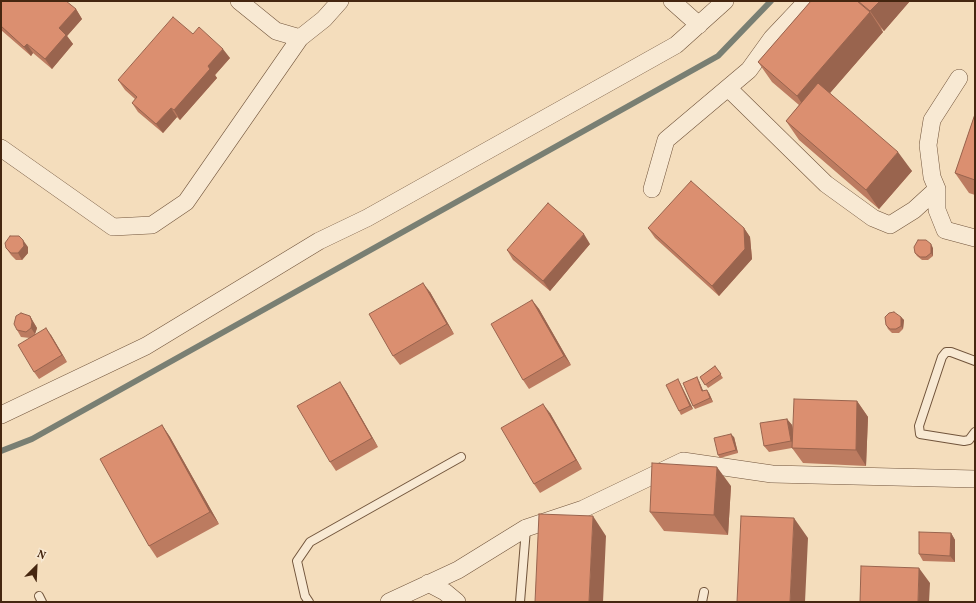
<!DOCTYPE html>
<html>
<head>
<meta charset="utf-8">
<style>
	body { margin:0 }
	#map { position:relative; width:976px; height:603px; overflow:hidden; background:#f4ddbc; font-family:Vollkorn,serif }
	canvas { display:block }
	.frame { position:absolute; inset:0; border:2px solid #452610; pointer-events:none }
	.north { position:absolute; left:16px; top:547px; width:40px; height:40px; -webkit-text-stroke:3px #f8e9d3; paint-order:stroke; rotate:24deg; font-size:11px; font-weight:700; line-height:16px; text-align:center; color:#452610 }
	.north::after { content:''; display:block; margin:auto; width:14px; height:18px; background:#452610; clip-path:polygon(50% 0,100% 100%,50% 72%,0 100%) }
</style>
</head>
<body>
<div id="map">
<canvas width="976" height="603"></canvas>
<div class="frame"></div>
<div class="north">N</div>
</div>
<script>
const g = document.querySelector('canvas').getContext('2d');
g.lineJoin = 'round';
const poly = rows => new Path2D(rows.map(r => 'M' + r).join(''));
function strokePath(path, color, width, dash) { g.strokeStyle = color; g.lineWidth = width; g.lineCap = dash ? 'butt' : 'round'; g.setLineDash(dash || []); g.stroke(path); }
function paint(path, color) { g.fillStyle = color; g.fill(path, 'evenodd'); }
strokePath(poly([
	[1,451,32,439,718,56,771,1]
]), '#797f73', 6);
const lane = poly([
	[975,361,951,352,946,352,942,357,919,426,920,434,964,441,969,440,975,432],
	[39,596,42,602],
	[309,602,305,596,297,561,310,542,461,457],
	[520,602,526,529],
	[702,602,704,592]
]);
const street = poly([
	[239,1,276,31,300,38,324,19,340,1],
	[672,1,699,25],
	[959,78,932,120,928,145,932,177,937,189,937,210,945,230,975,238],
	[728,88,826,184,873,218,890,225,914,210,937,189],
	[1,148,113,227,152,225,186,202,300,38],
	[652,189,666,140,749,70,772,38,807,1],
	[1,415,146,346,319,241,367,218,676,45,725,1],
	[428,583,445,592,457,602],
	[389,602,458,570,526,528,583,509,683,461,772,474,975,479]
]);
strokePath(lane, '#71543b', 10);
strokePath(street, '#71543b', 18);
strokePath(lane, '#f8e9d3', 8);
strokePath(street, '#f8e9d3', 17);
paint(poly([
	[1,1,76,9,82,19,67,36,73,44,52,69,33,53,31,56,1,30],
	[811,1,910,1,884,31,881,28,883,32,830,93,912,171,879,209,799,140,786,121,799,105,772,82,758,62],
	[193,34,230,58,215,75,217,78,180,120,177,117,163,133,138,112,132,103,135,99,125,90,118,80],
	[975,114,975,195,969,193,955,173],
	[648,228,744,228,750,237,752,259,719,296,655,238],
	[590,244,550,291,513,260,507,250],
	[28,247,28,253,22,260,16,260,11,255,6,248],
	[933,248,933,256,928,260,922,260,917,256,915,253],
	[430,292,454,334,400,365,393,356],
	[532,300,539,309,571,365,529,389,523,380],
	[30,316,34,323,37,328,35,334,51,335,67,362,39,379,34,372,30,338,21,337,17,330],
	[901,317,904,320,903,329,899,333,892,333,888,329,886,325],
	[715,366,723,378,708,388,700,377],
	[699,381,703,391,709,393,713,402,695,409,693,406],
	[680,383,693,409,681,415,679,411],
	[346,391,378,447,336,471,330,462],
	[857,401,868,417,866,466,803,463,792,448,769,452,764,446,787,419,792,425,793,431],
	[550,413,582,469,540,493,534,484],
	[162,425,170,437,219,524,157,558,149,546],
	[734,437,738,453,720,458,718,455],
	[731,486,728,535,664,531,650,512],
	[951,533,955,540,955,562,923,561,919,554]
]), '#bc7b60');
paint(poly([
	[880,1,910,1,884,31,870,11],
	[76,9,82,19,67,36,73,44,52,69,45,59,59,28],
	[870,12,883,32,810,116,797,96],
	[27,44,33,53,31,56,24,47],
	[223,49,230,58,215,75,217,78,180,120,174,110,208,66],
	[171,108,177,117,163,133,156,124],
	[898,152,912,171,879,209,866,190],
	[744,228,750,237,752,259,719,296,712,286],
	[584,234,590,244,550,291,543,281],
	[23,240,28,247,28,253,22,260,18,253],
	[931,244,933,248,933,256,931,253],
	[423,283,430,292,454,334,447,324],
	[532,300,539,309,571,365,564,356],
	[30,316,34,323,37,328,35,334,31,328],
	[901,317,904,320,903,329,901,326],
	[46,328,51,335,67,362,62,355],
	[697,377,699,381,705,395,702,391],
	[678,379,693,409,690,406],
	[340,382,346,391,378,447,372,438],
	[707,390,709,393,713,402,710,398],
	[857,401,868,417,866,466,856,450],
	[543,404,550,413,582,469,576,460],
	[787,419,792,425,796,447,791,441],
	[162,425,170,437,219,524,210,512],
	[731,434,734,437,738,453,736,450],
	[717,467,731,486,728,535,714,515],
	[593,516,606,536,603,602,589,602],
	[794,518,808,538,805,602,790,602],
	[951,533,955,540,955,562,950,556],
	[919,568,930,583,929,602,918,602]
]), '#99644e');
const building = poly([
	[1,1,66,1,76,9,59,28,66,35,45,59,27,44,24,47,1,26,1,1],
	[811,1,857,1,870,12,797,96,758,62,811,1],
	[858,1,880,1,870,11,858,1],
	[173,17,193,34,199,27,223,49,208,66,210,69,174,110,171,108,156,124,132,103,137,97,118,80,173,17],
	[818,83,898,152,866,190,786,121,818,83],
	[975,114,975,180,955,173,975,114],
	[691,181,744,228,745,249,712,286,648,228,691,181],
	[548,203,584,234,543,281,507,250,548,203],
	[10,236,19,236,23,240,24,246,18,253,11,253,6,248,5,243,10,236],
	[918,240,926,240,931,244,931,253,926,257,920,257,915,253,914,247,918,240],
	[423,283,447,324,393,356,369,314,423,283],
	[532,300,564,356,523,380,491,324,532,300],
	[894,312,901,317,901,326,896,329,890,329,886,325,885,317,889,313,894,312],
	[21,313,30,316,32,322,31,328,26,332,17,330,14,324,16,316,21,313],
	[46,328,62,355,34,372,18,345,46,328],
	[715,366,721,374,705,385,700,377,715,366],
	[697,377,702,391,707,390,710,398,693,406,683,383,697,377],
	[678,379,690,406,679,411,666,385,678,379],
	[340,382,372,438,330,462,297,406,340,382],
	[794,399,857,401,856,450,792,448,794,399],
	[543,404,576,460,534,484,501,428,543,404],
	[787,419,791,441,764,446,760,423,787,419],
	[162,425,210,512,149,546,100,459,162,425],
	[731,434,736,450,718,455,714,438,731,434],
	[652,463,717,467,714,515,650,512,652,463],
	[539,514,593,516,589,602,535,602,539,514],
	[741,516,794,518,790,602,737,602,741,516],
	[919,532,951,533,950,556,919,554,919,532],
	[861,566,919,568,918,602,860,602,861,566]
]);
paint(building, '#db8f70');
strokePath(building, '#99644e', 1);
</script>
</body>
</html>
